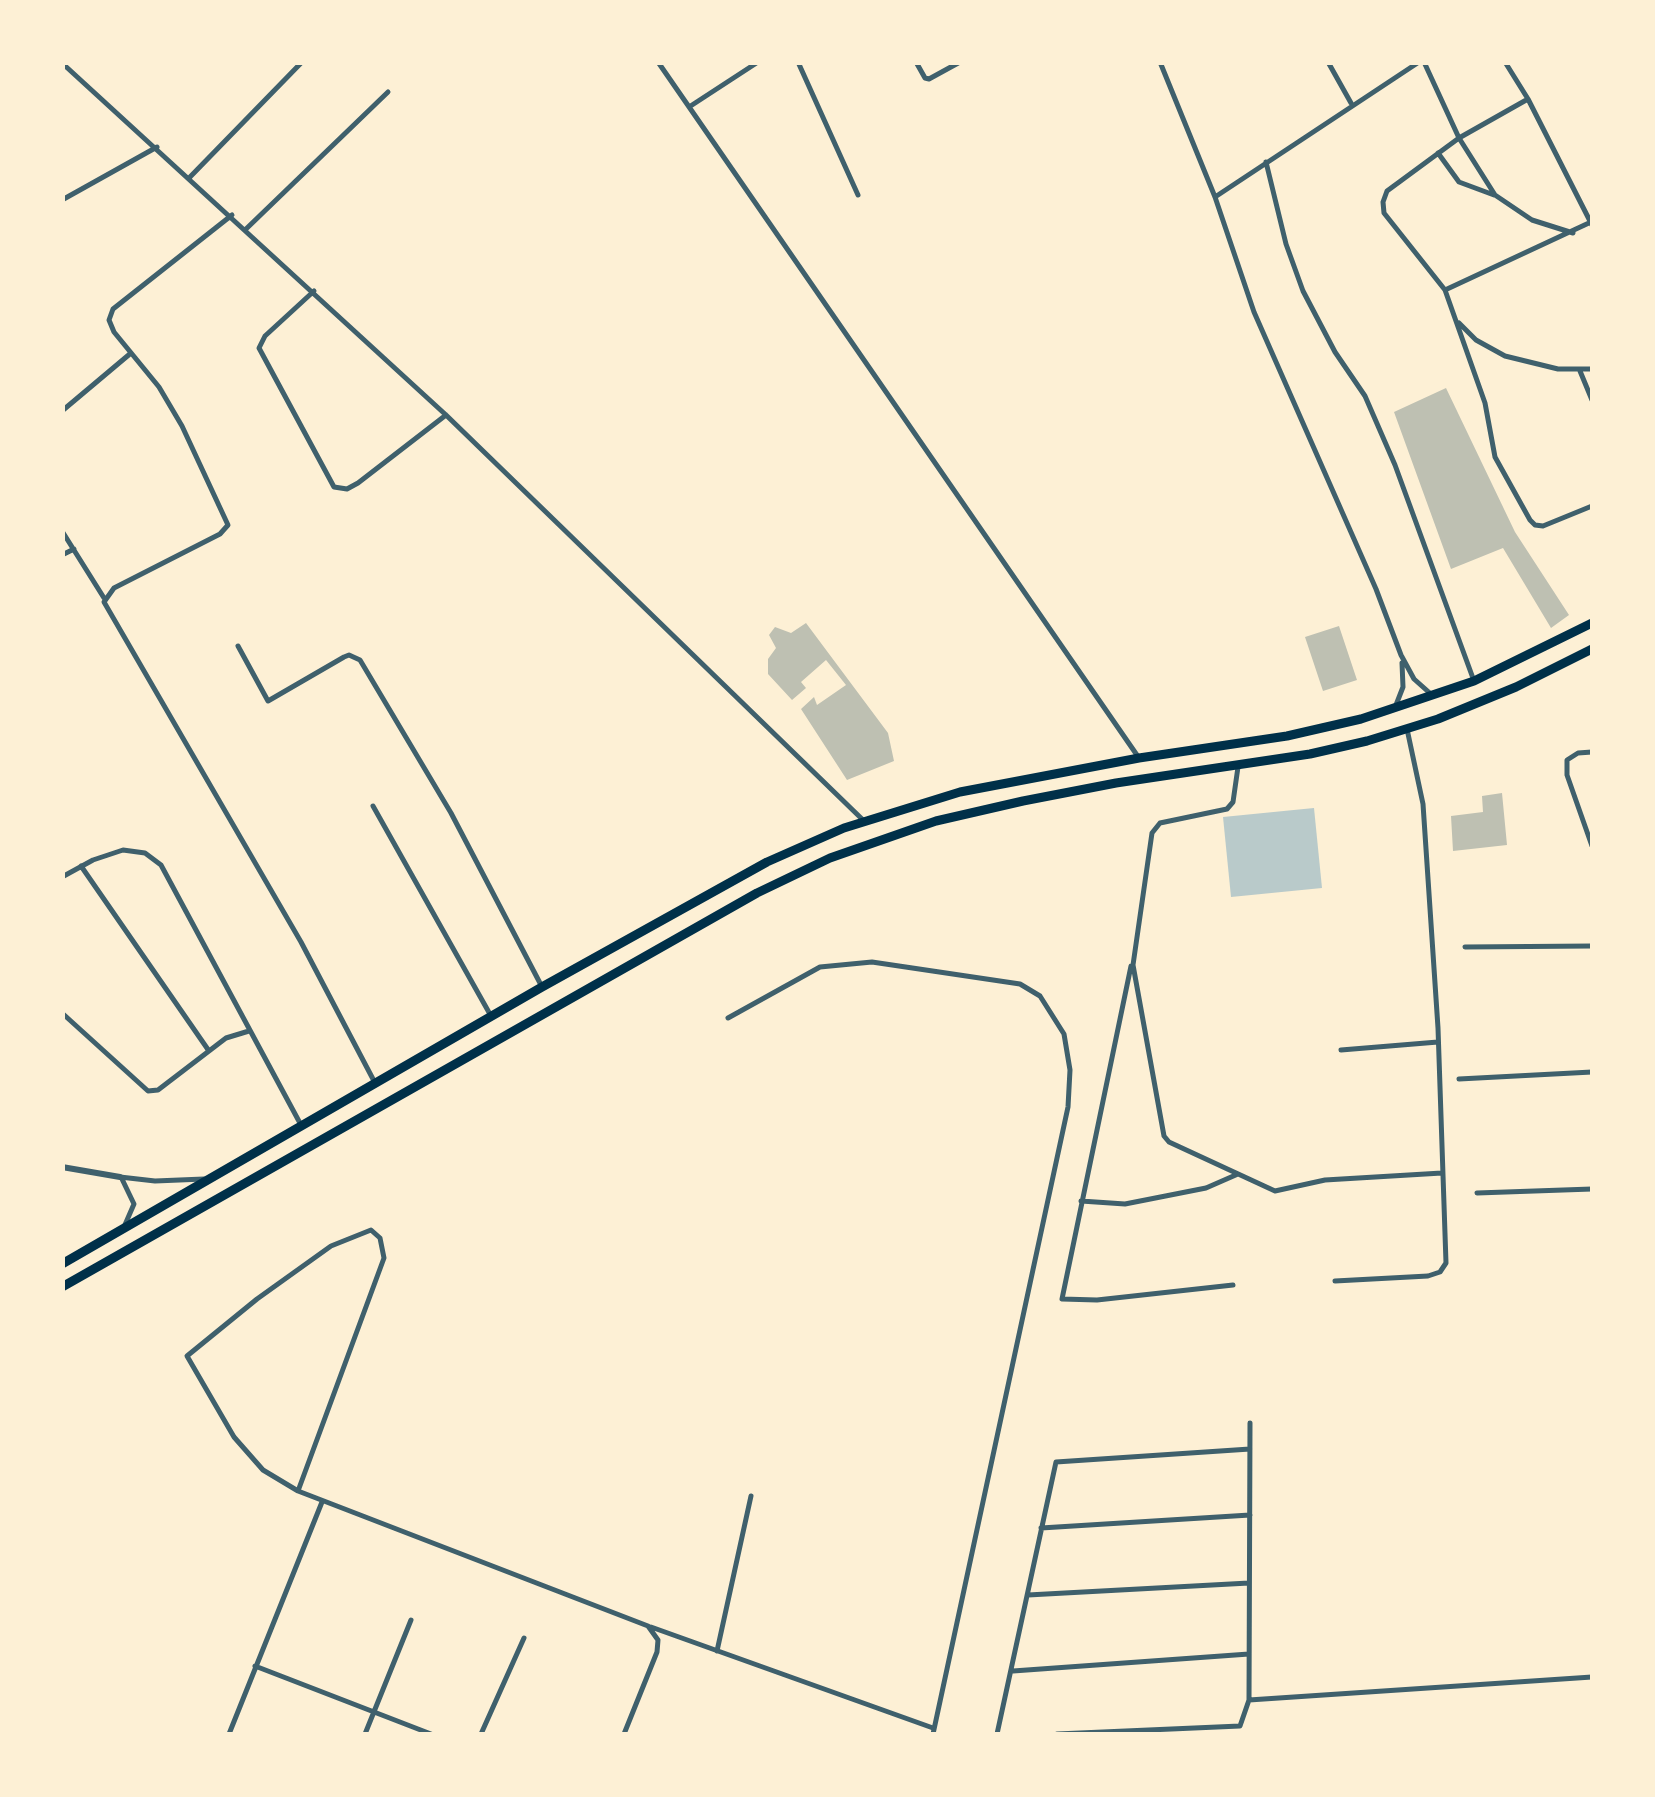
<!DOCTYPE html>
<html>
<head>
<meta charset="utf-8">
<style>
	body { margin:0 }
	#map { position:relative; width:1655px; height:1797px; overflow:hidden; background:#fdf0d5; font-family:Overpass,sans-serif }
	canvas { display:block }
	.frame { position:absolute; inset:0; border:65px solid #fdf0d5; pointer-events:none }
</style>
</head>
<body>
<div id="map">
<canvas width="1655" height="1797"></canvas>
<div class="frame"></div>
</div>
<script>
const g = document.querySelector('canvas').getContext('2d');
g.lineJoin = 'round';
function paint(path, color) { g.fillStyle = color; g.fill(path, 'evenodd'); }
const poly = rows => new Path2D(rows.map(r => 'M' + r).join(''));
function strokePath(path, color, width, dash) { g.strokeStyle = color; g.lineWidth = width; g.lineCap = dash ? 'butt' : 'round'; g.setLineDash(dash || []); g.stroke(path); }
paint(poly([
	[1314,808,1322,888,1231,897,1223,817]
]), '#b9caca');
paint(poly([
	[1446,388,1515,532,1569,615,1551,628,1503,548,1451,569,1394,412],
	[806,623,888,733,894,761,847,780,801,709,814,697,817,705,846,685,826,660,801,682,806,688,792,700,768,674,768,659,776,648,769,635,775,627,791,633],
	[1339,626,1357,680,1323,691,1305,637],
	[1502,793,1507,845,1453,851,1451,816,1483,812,1482,796]
]), '#bec0b2');
strokePath(poly([
	[658,62,1139,758],
	[798,62,858,195],
	[916,62,925,78,929,79,960,62],
	[1160,62,1215,197,1254,312,1376,589,1401,655,1414,679,1432,695],
	[1328,62,1351,103],
	[1424,62,1459,138,1528,99],
	[1505,62,1528,99,1592,225],
	[62,63,446,415,863,820],
	[689,107,758,62],
	[1438,153,1459,182,1494,195],
	[1266,162,1286,244,1303,291,1335,352,1365,396,1395,465,1474,681],
	[190,177,302,62],
	[1215,197,1419,62],
	[62,200,157,147],
	[232,215,113,309,109,320,114,332,159,387,182,426,228,525,220,534,114,588,104,602,301,942,374,1081],
	[246,229,388,92],
	[1573,233,1532,220,1495,195,1459,138,1387,191,1383,202,1384,213,1445,290,1485,403,1495,457,1530,520,1535,525,1543,526,1592,506],
	[1445,290,1591,222],
	[314,291,265,336,259,348,334,487,347,489,358,483,446,415],
	[1459,323,1476,340,1505,356,1558,369,1592,369],
	[1580,371,1592,400],
	[62,411,131,353],
	[62,531,104,598],
	[62,555,74,549],
	[238,646,268,701,344,657,349,655,360,660,451,813,541,985],
	[1396,705,1403,687,1402,663],
	[1592,752,1578,753,1567,760,1567,775,1592,846],
	[1238,767,1233,802,1227,809,1160,823,1152,833,1133,965,1164,1136,1169,1142,1275,1191,1325,1180,1442,1173],
	[373,806,491,1016],
	[81,866,209,1051],
	[62,877,93,860,123,850,145,853,161,865,301,1125],
	[1465,947,1592,946],
	[1131,966,1062,1299,1097,1300,1233,1285],
	[62,1013,148,1091,158,1090,226,1038,249,1031],
	[728,1018,820,967,872,962,1020,984,1040,996,1064,1034,1070,1070,1068,1107,933,1734],
	[1341,1050,1438,1042],
	[1459,1079,1592,1072],
	[120,1177,155,1181,204,1179],
	[122,1179,134,1204,124,1227],
	[1477,1193,1592,1189],
	[1081,1201,1125,1204,1206,1188,1238,1174],
	[1335,1281,1428,1276,1440,1272,1446,1263,1438,1028,1423,804,1407,729],
	[1250,1423,1249,1700,1592,1677],
	[298,1491,384,1258,380,1238,371,1230,331,1246,257,1299,187,1356,234,1437,263,1470,298,1491,648,1626,658,1640,657,1652,624,1734],
	[1041,1528,1250,1515],
	[1028,1595,1249,1583],
	[651,1627,933,1728],
	[717,1651,751,1496],
	[255,1666,431,1734],
	[1013,1671,1249,1654],
	[229,1734,322,1502],
	[365,1734,411,1620],
	[481,1734,524,1638],
	[997,1734,1056,1462,1250,1449],
	[1057,1734,1240,1726,1249,1700]
]), '#3f606c', 5);
strokePath(poly([
	[62,1167,120,1177]
]), '#3f606c', 6);
strokePath(poly([
	[62,1264,542,987,767,862,844,828,960,792,1139,758,1287,736,1361,719,1474,681,1592,623],
	[62,1287,757,893,830,858,936,821,1023,801,1116,783,1310,754,1367,741,1438,719,1516,687,1592,649]
]), '#003049', 9);
</script>
</body>
</html>
